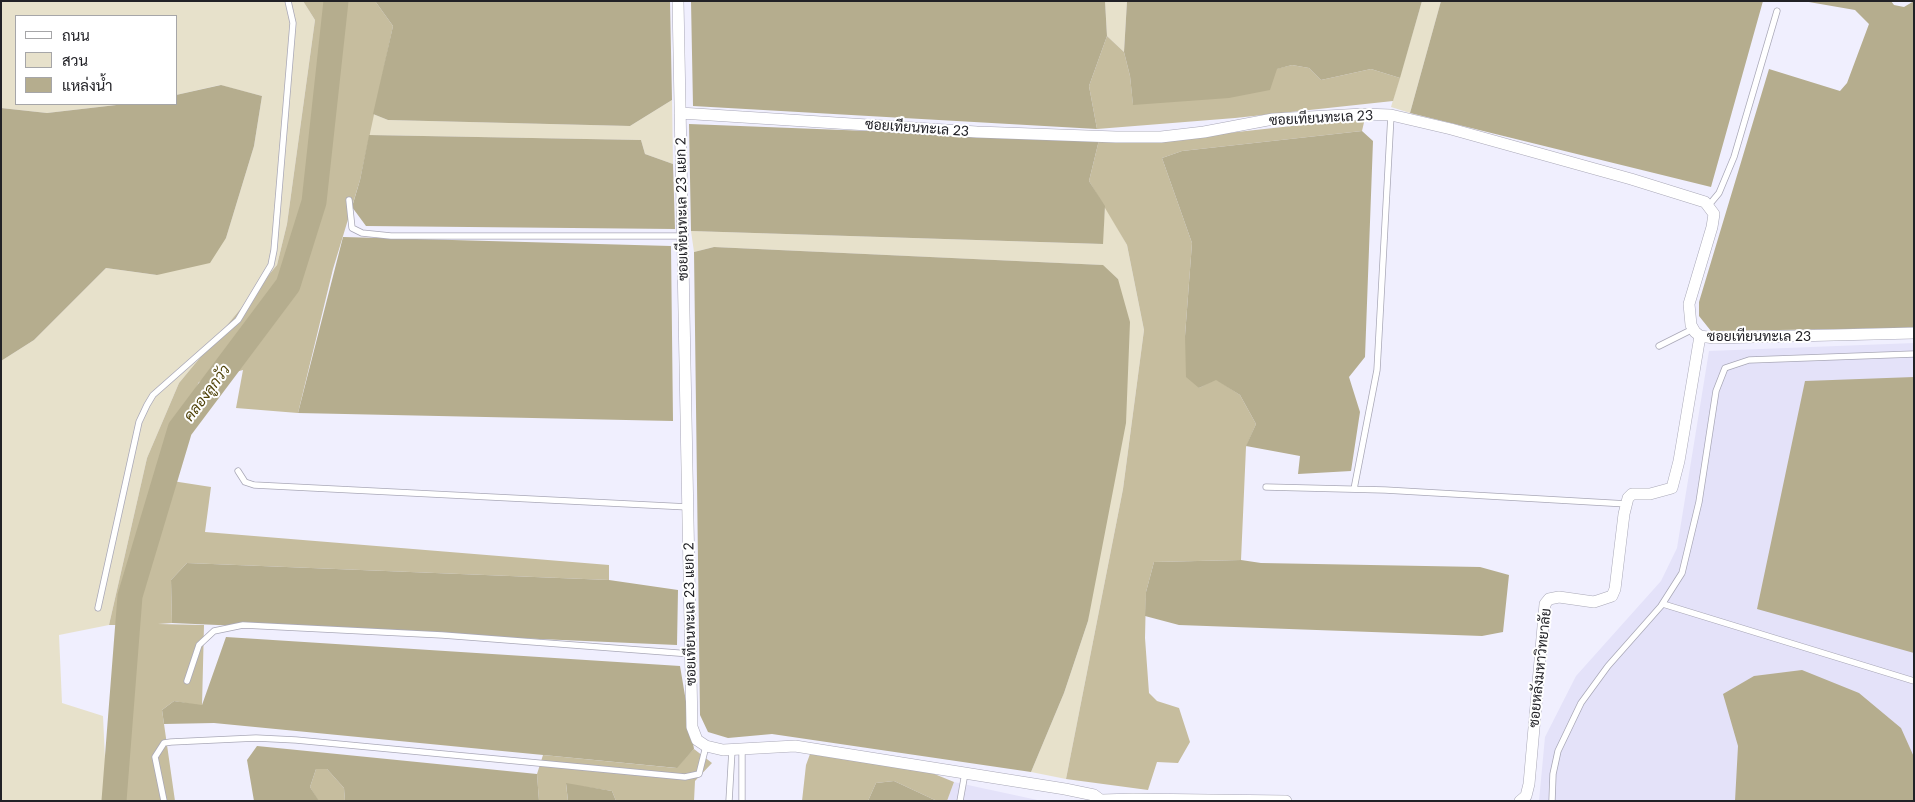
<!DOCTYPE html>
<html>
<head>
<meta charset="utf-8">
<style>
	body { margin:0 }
	#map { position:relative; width:1915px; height:802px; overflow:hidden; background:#f0effe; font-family:Lato,Sarabun,sans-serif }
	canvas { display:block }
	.frame { position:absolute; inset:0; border:2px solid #212126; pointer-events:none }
	.legend { position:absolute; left:15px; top:15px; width:162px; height:90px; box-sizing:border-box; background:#fff; border:1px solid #a6a6a8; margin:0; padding:6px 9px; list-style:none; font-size:15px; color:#212126 }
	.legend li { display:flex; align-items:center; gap:10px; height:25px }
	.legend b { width:25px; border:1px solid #a6a6a8 }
</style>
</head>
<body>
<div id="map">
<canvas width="1915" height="802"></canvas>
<div class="frame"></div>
<ul class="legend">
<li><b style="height:6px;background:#fff"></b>ถนน</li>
<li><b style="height:14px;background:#e7e1cb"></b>สวน</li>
<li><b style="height:14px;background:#b5ad8e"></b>แหล่งน้ำ</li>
</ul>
</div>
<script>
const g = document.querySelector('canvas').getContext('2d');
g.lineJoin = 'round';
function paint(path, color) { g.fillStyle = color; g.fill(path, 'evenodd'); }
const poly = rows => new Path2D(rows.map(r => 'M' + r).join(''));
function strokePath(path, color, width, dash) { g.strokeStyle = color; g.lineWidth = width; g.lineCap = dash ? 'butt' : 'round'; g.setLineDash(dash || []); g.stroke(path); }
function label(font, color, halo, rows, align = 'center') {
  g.font = font + ' Lato,Sarabun,sans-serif'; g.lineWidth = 4; g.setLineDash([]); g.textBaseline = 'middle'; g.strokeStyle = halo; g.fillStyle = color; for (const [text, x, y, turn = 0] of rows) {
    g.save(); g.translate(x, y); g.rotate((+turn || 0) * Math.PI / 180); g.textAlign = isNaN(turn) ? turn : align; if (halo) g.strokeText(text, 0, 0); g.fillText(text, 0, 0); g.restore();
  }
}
paint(poly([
	[1914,343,1914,801,1539,801,1545,737,1576,676,1661,581,1677,548,1709,351],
	[954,782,1042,801,947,801]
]), '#e4e2f9');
paint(poly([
	[1,1,303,1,315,20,287,224,277,265,179,383,147,458,109,625,59,635,62,703,103,716,107,801,1,801,1,361,34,340,106,268,157,275,226,238,254,146,262,96,220,85,176,95,176,16,16,16,16,104,125,104,47,113,1,108],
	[1105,1,1127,1,1124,52,1107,36],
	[1422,1,1441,1,1410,113,1391,107],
	[672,100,673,164,645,154,641,140,369,135,373,114,388,120,630,126],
	[1105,206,1127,245,1144,330,1123,489,1066,779,1031,772,1064,693,1088,621,1118,279,1102,265,714,247,694,252,691,231,1102,244]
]), '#e7e1cb');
paint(poly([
	[303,1,375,1,393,26,360,180,333,269,298,413,236,408,243,370,199,382,153,478,211,487,205,532,609,565,609,580,187,563,171,580,172,623,158,624,204,625,202,706,174,701,162,710,175,801,123,801,137,625,109,625,147,458,179,383,277,265,287,224,315,20],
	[1107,36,1124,52,1130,76,1133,104,1292,65,1309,68,1321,80,1371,69,1400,78,1393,101,1235,118,1097,129,1089,86],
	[1365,118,1362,131,1182,151,1162,158,1192,243,1185,336,1199,388,1216,379,1240,395,1256,424,1246,447,1241,560,1154,562,1146,592,1145,638,1149,693,1157,701,1179,708,1190,742,1178,763,1157,762,1148,790,1066,779,1123,489,1144,330,1127,245,1089,181,1099,140,1173,139],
	[694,749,712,763,695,781,694,801,616,801,612,791,566,784,568,801,539,801,537,774,543,755,676,768],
	[810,754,932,773,954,782,947,801,937,801,894,781,876,783,868,801,802,801,806,765],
	[316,769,327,769,344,788,345,801,319,801,317,799,310,787]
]), '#c6bd9e');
paint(poly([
	[375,1,670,1,672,100,630,126,388,120,373,114,393,26],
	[691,1,1105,1,1107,36,1089,86,1097,129,693,106],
	[1127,1,1422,1,1400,78,1371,69,1321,80,1309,68,1292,65,1277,69,1270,90,1229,98,1133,105,1130,76,1124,52],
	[1441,1,1763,1,1711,187,1410,113],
	[1803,1,1891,1,1894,5,1904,7,1914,1,1914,328,1711,331,1699,316,1699,302,1769,69,1840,91,1847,83,1869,24,1855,10],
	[221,85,262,96,254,146,226,238,210,263,157,275,106,268,34,340,1,361,1,108,47,113,125,104,176,104,176,95],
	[689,124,1099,140,1089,181,1105,206,1103,244,691,231],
	[1362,131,1373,141,1365,357,1349,377,1360,412,1351,471,1298,474,1300,456,1246,446,1256,424,1240,395,1216,380,1199,388,1186,377,1185,336,1192,243,1162,158,1182,151],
	[369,135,641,140,645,154,673,164,675,229,366,226,352,207,360,180],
	[343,237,671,246,673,421,298,413],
	[714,247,1103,265,1118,279,1130,322,1126,423,1088,621,1064,693,1031,772,772,734,728,738,708,732,700,715,694,252],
	[1914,377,1914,653,1757,609,1805,381],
	[1241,560,1261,563,1480,567,1509,575,1503,632,1482,636,1179,625,1145,616,1146,592,1154,562],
	[187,563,609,580,678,590,677,645,172,623,171,580],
	[226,637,680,666,694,749,677,768,214,723,164,724,162,710,174,701,202,705],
	[1802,670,1859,693,1901,728,1914,757,1914,801,1735,801,1738,746,1723,694,1754,676],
	[257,746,537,774,539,801,345,801,344,788,327,769,316,769,310,787,319,801,254,801,247,760],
	[894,781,937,801,868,801,876,783],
	[566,783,612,791,616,801,568,801]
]), '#b5ad8e');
strokePath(poly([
	[114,801,130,596,180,429,288,285,314,202,336,1]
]), '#b5ad8e', 25);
const service = poly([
	[349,200,352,228,362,233,391,236,682,236],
	[1709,205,1719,193,1734,157,1777,11],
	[1659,346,1693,329],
	[238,471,245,482,254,485,688,507],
	[1266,487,1385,490,1627,504],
	[1354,489,1377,370,1391,115],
	[1663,604,1914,681],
	[98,608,139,422,147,405,153,395,238,320,271,265,274,250,293,23,288,1],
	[187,681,199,645,214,631,243,625,442,635,691,654],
	[742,749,742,801],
	[164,801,155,757,164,743,171,742,256,738,296,740,685,777,699,774,706,746],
	[729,801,732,750],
	[960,801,965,773],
	[1552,801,1553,774,1558,751,1581,703,1608,666,1661,606,1682,573,1699,502,1716,391,1725,368,1749,360,1914,354]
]);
const minor = poly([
	[678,1,692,727,697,740,706,746,723,750,795,746,1065,789,1094,795,1102,801],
	[680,113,977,132,1116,137,1161,137,1204,132,1273,119,1363,114,1391,115,1451,129,1631,179,1705,202,1714,214,1712,227,1689,304,1691,325,1695,332,1700,336,1714,338,1914,333],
	[1102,800,1133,799,1286,801],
	[1520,801,1526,796,1529,784,1545,604,1549,599,1559,597,1594,602,1612,596,1615,589,1624,514,1628,498,1632,494,1650,494,1672,488,1679,461,1700,336]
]);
strokePath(service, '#a9a8b7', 7);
strokePath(minor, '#a9a8b7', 12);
strokePath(service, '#fff', 5.5);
strokePath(minor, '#fff', 11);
label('14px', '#212126', '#fff', [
	["ซอยเทียนทะเล 23",1321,118,-3],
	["ซอยเทียนทะเล 23",917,128,4],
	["ซอยเทียนทะเล 23 แยก 2",682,209,-91],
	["ซอยเทียนทะเล 23",1759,336],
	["ซอยเทียนทะเล 23 แยก 2",690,614,-91],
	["ซอยหลังมหาวิทยาลัย",1540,668,-84]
]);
label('italic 15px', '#50430a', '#fff', [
	["คลองลูกวัว",207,393,-53]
]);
</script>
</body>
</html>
